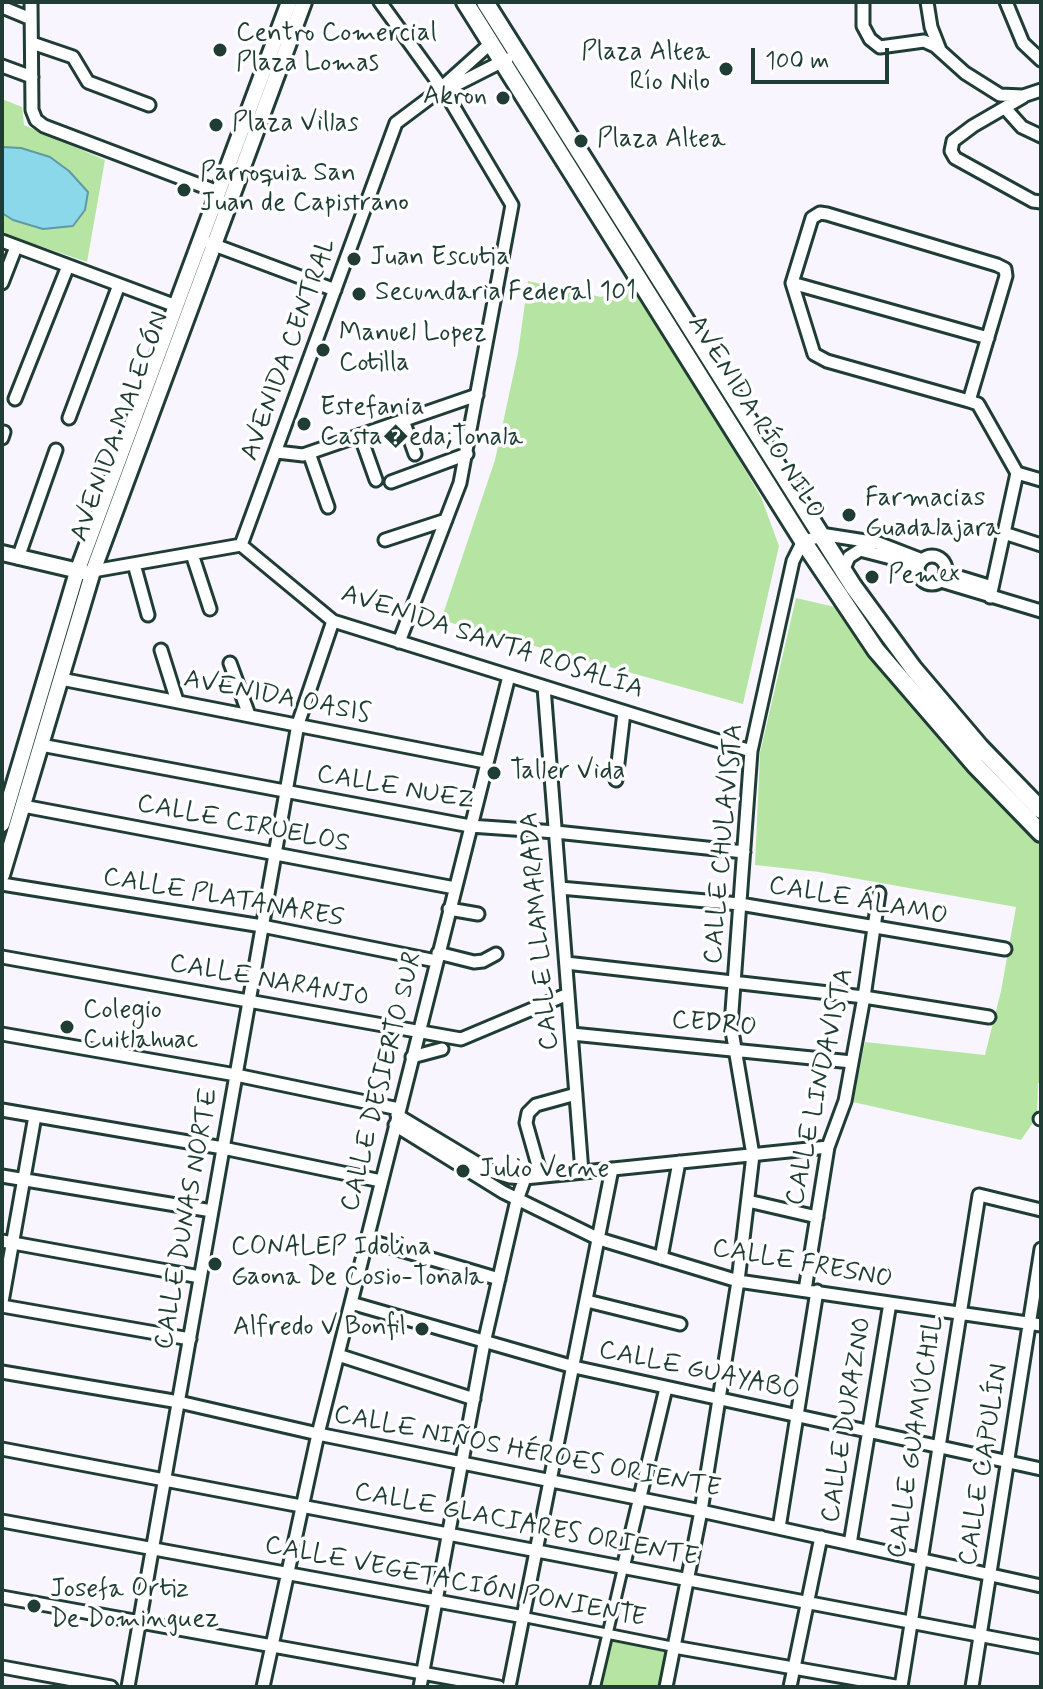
<!DOCTYPE html>
<html>
<head>
<meta charset="utf-8">
<style>
	body { margin:0 }
	#map { position:relative; width:1043px; height:1689px; overflow:hidden; background:#f8f5ff; font-family:Mynerve,sans-serif }
	canvas { display:block }
	.frame { position:absolute; inset:0; border:4px solid #1f3d34; pointer-events:none }
	.scale { position:absolute; left:751px; top:48px; width:138px; height:36px; box-sizing:border-box; border:4px solid #1f3d34; border-top:0; padding-left:10px; font-size:24px; line-height:28px; white-space:nowrap; color:#1f3d34; -webkit-text-stroke:6px #fff; paint-order:stroke }
</style>
</head>
<body>
<div id="map">
<canvas width="1043" height="1689"></canvas>
<div class="frame"></div>
<div class="scale">100 m</div>
</div>
<script>
const g = document.querySelector('canvas').getContext('2d');
g.lineJoin = 'round';
function paint(path, color) { g.fillStyle = color; g.fill(path, 'evenodd'); }
const poly = rows => new Path2D(rows.map(r => 'M' + r).join(''));
function strokePath(path, color, width, dash) { g.strokeStyle = color; g.lineWidth = width; g.lineCap = dash ? 'butt' : 'round'; g.setLineDash(dash || []); g.stroke(path); }
function label(font, color, halo, rows, align = 'center') {
  g.font = font + ' Mynerve,sans-serif'; g.lineWidth = 7; g.setLineDash([]); g.textBaseline = 'middle'; g.strokeStyle = halo; g.fillStyle = color; for (const [text, x, y, turn = 0] of rows) {
    g.save(); g.translate(x, y); g.rotate((+turn || 0) * Math.PI / 180); g.textAlign = isNaN(turn) ? turn : align; if (halo) g.strokeText(text, 0, 0); g.fillText(text, 0, 0); g.restore();
  }
}
paint(poly([
	[2,99,22,107,24,125,105,160,87,262,2,233],
	[528,281,601,297,636,284,761,497,779,546,743,704,441,620,495,460,518,353],
	[796,598,835,607,883,674,954,758,1041,846,1041,1083,1038,1083,1037,1117,1021,1140,853,1102,865,1042,985,1055,1001,991,1016,907,819,872,755,865,760,753],
	[601,1634,670,1648,662,1687,589,1687]
]), '#b6e5a3');
const water = poly([
	[2,147,21,148,50,157,69,171,88,192,85,210,73,226,43,229,13,220,2,213,2,147]
]);
paint(water, '#8bd8ea');
strokePath(water, '#609aa1', 2);
const pedestrian = poly([
	[524,1617,674,1647],
	[595,1687,623,1568]
]);
const minor = poly([
	[31,2,32,110,36,120,44,126,218,192],
	[380,2,445,92,512,205,460,483,399,642],
	[863,2,863,26,870,39,880,47,924,41,935,46,965,73,1000,95,1023,96,1041,90],
	[927,2,931,27,940,50],
	[1006,2,1023,43,1041,60],
	[2,7,31,19],
	[32,43,73,57,88,82,149,105],
	[2,66,32,77],
	[440,93,507,59],
	[1023,97,973,126,953,141,951,151,955,158,1033,201,1041,202],
	[1005,108,1022,127,1041,136],
	[2,241,176,306],
	[209,243,335,290],
	[2,283,16,247],
	[792,283,988,338],
	[15,399,68,266],
	[969,401,1006,276,1005,269,997,265,827,214,820,213,812,218,792,283,814,354,827,361,969,401,978,404,1017,473,990,597],
	[69,418,119,285],
	[403,420,415,454],
	[360,435,376,480],
	[2,438,4,432],
	[277,452,303,455,477,395],
	[309,453,328,507],
	[1017,473,1041,480],
	[391,482,467,454],
	[1004,533,1041,545],
	[385,540,446,520],
	[241,545,396,123,432,96,491,43],
	[192,554,210,609],
	'918 570a14 14 0 1 1 28 0a14 14 0 1 1-28 0Z',
	[18,558,56,450],
	[134,564,148,615],
	[93,571,241,545,333,621,751,751],
	[842,573,849,557,860,550,891,558,918,570],
	[946,573,992,587],
	[941,581,1041,611],
	[161,650,177,701],
	[230,663,249,715],
	[61,679,485,762],
	[544,687,582,1172],
	[41,745,470,826,556,832,744,852],
	[616,780,624,712],
	[23,806,455,888],
	[2,884,262,926,436,961],
	[560,888,740,904,1005,949],
	[449,909,478,914],
	[438,953,474,962,483,961,496,954],
	[2,957,461,1039,568,994],
	[566,963,864,997,989,1017],
	[2,1034,236,1075,399,1109],
	[572,1034,852,1062],
	[412,1057,442,1049],
	[2,1110,223,1148,381,1181],
	[397,1115,490,1171,510,1177,525,1178,828,1147],
	[1040,1119,1041,1119],
	[395,1125,503,1192,599,1239,738,1281,1041,1325],
	[2,1176,212,1211],
	[541,1176,526,1123,528,1113,536,1105,576,1094],
	[748,1201,817,1217],
	[367,1240,499,1279],
	[2,1241,200,1277],
	[661,1258,679,1162],
	[805,1290,828,1147,845,1101,864,997,879,893],
	[587,1301,680,1324],
	[2,1302,35,1116],
	[351,1303,574,1367,1041,1469],
	[2,1306,190,1339],
	[338,1355,474,1399],
	[2,1372,179,1402,318,1434,701,1511,1041,1586],
	[2,1449,1041,1647],
	[2,1521,524,1617],
	[779,1528,817,1291],
	[850,1544,890,1303],
	[623,1568,666,1388],
	[2,1597,499,1687],
	[674,1647,901,1687,979,1195,1041,1210],
	[2,1667,111,1687],
	[128,1687,298,724,333,621],
	[263,1687,318,1434,509,676],
	[420,1687,484,1343,517,1200,525,1178],
	[509,1687,612,1169],
	[666,1687,701,1511,738,1281,753,1155,731,1025,751,751,793,561,803,541,827,535,878,543,922,560],
	[790,1687,821,1537],
	[972,1687,1041,1249]
]);
const tertiary = poly([
	[2,553,83,572],
	[2,824,77,572,289,2],
	[2,875,93,571,304,2]
]);
const secondary = poly([
	[465,2,803,541,876,650,976,766,1041,833],
	[485,2,853,586,913,668,980,747,1041,810]
]);
strokePath(pedestrian, '#1f3d34', 14);
strokePath(minor, '#1f3d34', 17);
strokePath(tertiary, '#1f3d34', 20);
strokePath(secondary, '#1f3d34', 22);
strokePath(pedestrian, '#fff', 8);
strokePath(minor, '#fff', 11);
strokePath(tertiary, '#fff', 14);
strokePath(secondary, '#fff', 16);
for (const [x, y, r, color] of [
	[220,50,8,"#1f3d34"],
	[726,69,8,"#1f3d34"],
	[503,98,8,"#1f3d34"],
	[216,125,8,"#1f3d34"],
	[581,141,8,"#1f3d34"],
	[184,190,8,"#1f3d34"],
	[354,259,8,"#1f3d34"],
	[359,294,8,"#1f3d34"],
	[323,350,8,"#1f3d34"],
	[304,424,8,"#1f3d34"],
	[849,515,8,"#1f3d34"],
	[872,577,8,"#1f3d34"],
	[494,773,8,"#1f3d34"],
	[67,1027,8,"#1f3d34"],
	[463,1171,8,"#1f3d34"],
	[215,1264,8,"#1f3d34"],
	[422,1329,8,"#1f3d34"],
	[34,1606,8,"#1f3d34"]
]) { const dot = new Path2D(); dot.arc(x, y, r, 0, 2 * Math.PI); g.fillStyle = color; g.fill(dot); strokePath(dot, '#fff', 3); }
label('26px', '#1f3d34', '#fff', [
	["Centro Comercial",236,35],
	["Plaza Lomas",236,65],
	["Plaza Altea",710,54,"right"],
	["Río Nilo",710,84,"right"],
	["Akron",487,98,"right"],
	["Plaza Villas",232,125],
	["Plaza Altea",597,141],
	["Parroquia San",200,175],
	["Juan de Capistrano",200,205],
	["Juan Escutia",370,259],
	["Secundaria Federal 101",375,294],
	["Manuel Lopez",339,335],
	["Cotilla",339,365],
	["Estefania",320,409],
	["Casta�eda;Tonala",320,439],
	["Farmacias",865,500],
	["Guadalajara",865,530],
	["Pemex",888,577],
	["Taller Vida",510,773],
	["Colegio",83,1012],
	["Cuitlahuac",83,1042],
	["Julio Verne",479,1171],
	["CONALEP Idolina",231,1249],
	["Gaona De Cosio-Tonala",231,1279],
	["Alfredo V Bonfil",406,1329,"right"],
	["Josefa Ortiz",50,1591],
	["De Dominguez",50,1621]
], 'left');
label('26px', '#1f3d34', '#fff', [
	["AVENIDA CENTRAL",290,350,-70],
	["AVENIDA RÍO NILO",755,418,58],
	["AVENIDA MALECÓN",121,427,-70],
	["AVENIDA SANTA ROSALÍA",492,643,18],
	["AVENIDA OASIS",277,698,11],
	["CALLE NUEZ",395,789,10],
	["CALLE CIRUELOS",243,825,11],
	["CALLE CHULAVISTA",725,844,-85],
	["CALLE PLATANARES",223,899,10],
	["CALLE ÁLAMO",858,902,10],
	["CALLE LLAMARADA",541,931,-95],
	["CALLE NARANJO",269,982,10],
	["CEDRO",714,1025,5],
	["CALLE DESIERTO SUR",383,1082,-76],
	["CALLE LINDAVISTA",821,1087,-78],
	["CALLE DUNAS NORTE",188,1219,-80],
	["CALLE FRESNO",802,1265,10],
	["CALLE GUAYABO",699,1372,12],
	["CALLE DURAZNO",848,1420,-81],
	["CALLE GUAMÚCHIL",917,1437,-81],
	["CALLE NIÑOS HÉROES ORIENTE",527,1453,11],
	["CALLE CAPULÍN",985,1465,-81],
	["CALLE GLACIARES ORIENTE",526,1526,11],
	["CALLE VEGETACIÓN PONIENTE",455,1583,11]
]);
</script>
</body>
</html>
